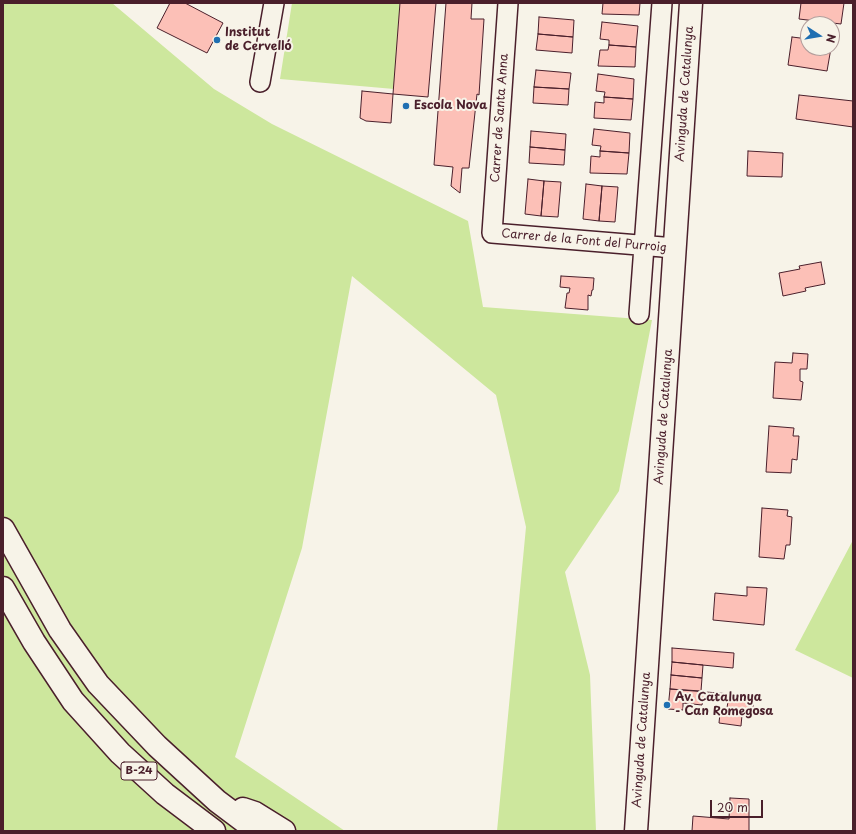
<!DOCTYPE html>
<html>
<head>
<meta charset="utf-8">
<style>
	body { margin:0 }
	#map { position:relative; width:856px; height:834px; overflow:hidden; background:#f7f3e8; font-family:"Playpen Sans",sans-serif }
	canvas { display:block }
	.frame { position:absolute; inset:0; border:4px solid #4a1f2b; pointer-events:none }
	.north { position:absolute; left:800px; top:16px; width:40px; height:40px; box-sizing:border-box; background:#f7f3e8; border:1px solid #b29e9c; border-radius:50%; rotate:102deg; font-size:11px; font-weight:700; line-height:16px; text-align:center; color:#4a1f2b }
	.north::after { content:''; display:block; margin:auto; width:14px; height:18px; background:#1f6fb2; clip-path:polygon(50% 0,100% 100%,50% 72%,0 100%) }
	.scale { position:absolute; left:710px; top:800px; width:53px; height:18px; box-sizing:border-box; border:2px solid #4a1f2b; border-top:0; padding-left:5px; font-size:12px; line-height:14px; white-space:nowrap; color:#4a1f2b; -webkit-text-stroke:3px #f7f3e8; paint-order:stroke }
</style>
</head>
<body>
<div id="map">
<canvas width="856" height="834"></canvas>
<div class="frame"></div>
<div class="north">N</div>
<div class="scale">20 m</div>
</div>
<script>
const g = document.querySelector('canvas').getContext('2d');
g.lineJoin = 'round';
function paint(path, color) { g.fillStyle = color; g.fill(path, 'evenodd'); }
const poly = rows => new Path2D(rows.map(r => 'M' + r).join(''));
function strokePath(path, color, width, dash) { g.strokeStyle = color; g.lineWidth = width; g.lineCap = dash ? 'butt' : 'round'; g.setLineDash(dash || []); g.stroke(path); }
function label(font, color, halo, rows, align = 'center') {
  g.font = font + ' "Playpen Sans",sans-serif'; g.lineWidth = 4; g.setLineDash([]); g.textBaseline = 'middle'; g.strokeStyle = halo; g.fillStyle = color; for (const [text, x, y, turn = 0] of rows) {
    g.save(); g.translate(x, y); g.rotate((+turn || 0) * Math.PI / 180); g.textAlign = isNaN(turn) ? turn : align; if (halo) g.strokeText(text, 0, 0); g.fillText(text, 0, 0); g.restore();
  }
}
paint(poly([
	[3,3,112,3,214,89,272,124,468,221,483,307,652,320,619,491,565,572,590,675,596,831,497,831,526,527,496,395,352,276,302,548,235,757,345,831,3,831],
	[292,3,400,3,394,89,280,79],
	[853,540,853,678,795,650]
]), '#cde79d');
const building = poly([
	[170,3,185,3,223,23,207,53,157,28,170,3],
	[400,3,436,3,428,97,393,94,400,3],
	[446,3,472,3,471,19,484,19,479,95,477,94,469,168,462,168,460,193,451,186,453,167,434,165,446,3],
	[603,3,640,3,639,15,602,14,603,3],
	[801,3,844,3,841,24,799,19,801,3],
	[539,17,574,20,573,37,538,34,539,17],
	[602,22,638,26,636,47,609,45,609,40,600,39,602,22],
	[538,34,573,37,572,53,536,50,538,34],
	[792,37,808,39,808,48,831,48,827,71,788,65,792,37],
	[609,45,636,47,635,67,598,66,600,50,608,50,609,45],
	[536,70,571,73,569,89,534,87,536,70],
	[598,74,634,79,633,99,604,97,605,92,596,91,598,74],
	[534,87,569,89,568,105,533,103,534,87],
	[362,91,393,94,391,123,366,121,360,118,362,91],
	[799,95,853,101,853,127,796,119,799,95],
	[604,97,633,99,631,120,594,118,595,102,604,103,604,97],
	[594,129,630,133,629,153,600,151,601,146,592,145,594,129],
	[531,131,566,134,565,150,530,147,531,131],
	[530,147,565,150,564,165,529,163,530,147],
	[600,151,629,153,627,174,590,173,591,156,600,157,600,151],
	[748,151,783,153,782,177,747,176,748,151],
	[528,179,544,181,541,216,525,214,528,179],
	[544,181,561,182,558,217,541,216,544,181],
	[586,184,602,186,599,221,583,219,586,184],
	[602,186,618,187,615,222,599,221,602,186],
	[821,262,825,284,805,288,806,291,783,296,779,273,800,269,799,266,821,262],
	[561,276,594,278,593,290,592,290,591,296,588,295,588,310,565,308,567,293,569,293,570,288,560,287,561,276],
	[793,353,808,354,807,369,800,369,800,381,803,382,801,400,773,398,775,362,792,363,793,353],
	[769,426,794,428,793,436,799,436,797,460,792,459,791,473,766,472,769,426],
	[762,508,788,510,787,516,792,517,790,545,786,545,784,559,759,557,762,508],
	[747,587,767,588,764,625,713,620,715,593,747,596,747,587],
	[672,648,734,653,733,668,672,662,672,648],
	[672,662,703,665,702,678,671,675,672,662],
	[671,675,702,678,701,691,670,689,671,675],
	[670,689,754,696,752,718,732,714,733,708,727,708,728,701,703,699,702,705,683,703,683,710,668,709,670,689],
	[720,713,742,715,741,726,719,723,720,713],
	[730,798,749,799,749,831,692,831,693,816,729,819,730,798]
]);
paint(building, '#fcc0b7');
strokePath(building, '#4a1f2b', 1);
const street = poly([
	[508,3,492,233,675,248],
	[260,82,274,3],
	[639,314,662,3]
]);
const secondary = poly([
	[636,831,691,3]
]);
const highway = poly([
	[3,529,60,630,98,684,157,746,217,801,257,831],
	[3,588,34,642,73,701,120,753,165,794,214,831],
	[243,809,255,813,284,831]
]);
strokePath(street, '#4a1f2b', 22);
strokePath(secondary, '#4a1f2b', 25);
strokePath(highway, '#4a1f2b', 25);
strokePath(street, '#f7f3e8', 19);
strokePath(secondary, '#f7f3e8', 22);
strokePath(highway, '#f7f3e8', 22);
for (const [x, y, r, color] of [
	[217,40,4,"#1f6fb2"],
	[406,106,4,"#1f6fb2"],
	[667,705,4,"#1f6fb2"]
]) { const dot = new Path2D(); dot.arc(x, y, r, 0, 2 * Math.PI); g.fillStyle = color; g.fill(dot); strokePath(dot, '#f7f3e8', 1.5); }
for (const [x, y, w] of [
	[139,771,36]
]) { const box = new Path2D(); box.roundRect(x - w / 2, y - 9, w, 18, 3); g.fillStyle = '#f7f3e8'; g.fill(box); strokePath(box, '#4a1f2b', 1); }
label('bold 11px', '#4a1f2b', null, [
	["B-24",139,771]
]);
label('bold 12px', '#4a1f2b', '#f7f3e8', [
	["Institut",225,33],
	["de Cervelló",225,47],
	["Escola Nova",414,106],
	["Av. Catalunya",675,698],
	["- Can Romegosa",675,712]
], 'left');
label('12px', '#4a1f2b', '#f7f3e8', [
	["Avinguda de Catalunya",685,94,-86],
	["Carrer de Santa Anna",500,118,-86],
	["Carrer de la Font del Purroig",584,241,5],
	["Avinguda de Catalunya",664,417,-86],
	["Avinguda de Catalunya",642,740,-86]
]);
</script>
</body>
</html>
